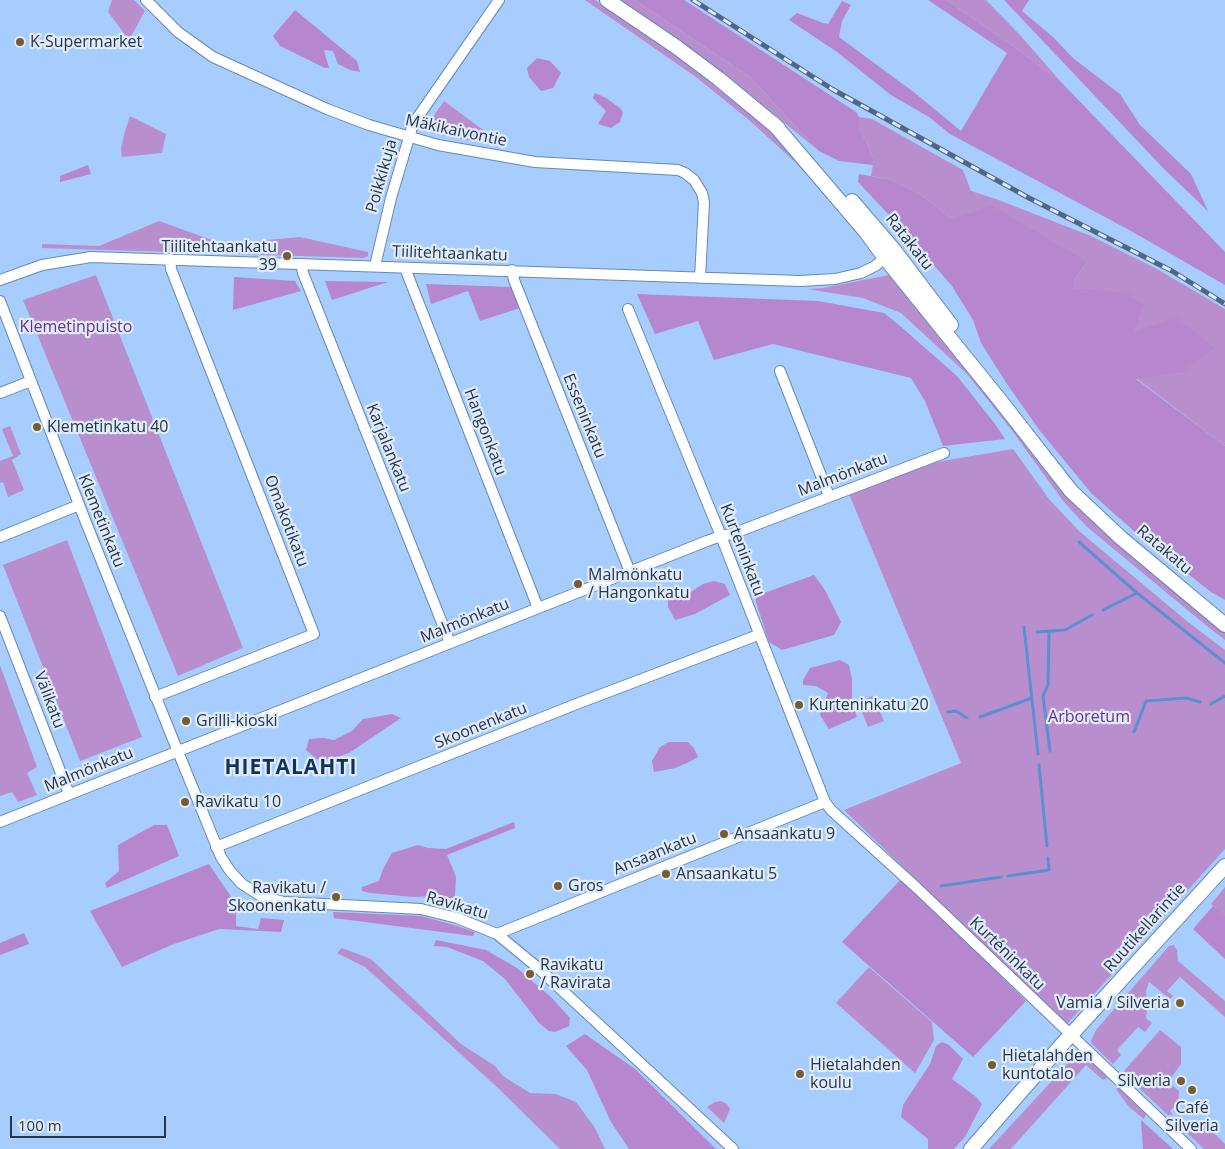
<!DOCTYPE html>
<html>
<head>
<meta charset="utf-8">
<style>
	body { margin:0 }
	#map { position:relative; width:1225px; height:1149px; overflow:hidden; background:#a6cdfe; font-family:"Open Sans",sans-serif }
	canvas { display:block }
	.scale { position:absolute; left:10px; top:1116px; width:156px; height:22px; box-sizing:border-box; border:2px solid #263548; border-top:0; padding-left:6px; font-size:15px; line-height:18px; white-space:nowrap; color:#263548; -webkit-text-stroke:4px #e0ecfb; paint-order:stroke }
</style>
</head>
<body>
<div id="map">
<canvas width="1225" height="1149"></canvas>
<div class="scale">100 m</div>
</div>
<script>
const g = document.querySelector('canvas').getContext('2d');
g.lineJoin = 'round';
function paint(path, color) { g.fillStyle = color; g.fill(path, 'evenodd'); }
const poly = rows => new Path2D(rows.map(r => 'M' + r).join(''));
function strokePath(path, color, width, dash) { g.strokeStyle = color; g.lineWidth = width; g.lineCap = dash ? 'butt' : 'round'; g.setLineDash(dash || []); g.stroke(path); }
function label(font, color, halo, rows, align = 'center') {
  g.font = font + ' "Open Sans",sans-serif'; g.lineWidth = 4.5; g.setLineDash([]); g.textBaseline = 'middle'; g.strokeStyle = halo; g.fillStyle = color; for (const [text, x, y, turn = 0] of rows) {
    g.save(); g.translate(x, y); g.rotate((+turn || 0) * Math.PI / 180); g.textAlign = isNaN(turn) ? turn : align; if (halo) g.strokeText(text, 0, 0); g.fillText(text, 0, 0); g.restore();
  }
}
paint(poly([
	[112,0,134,0,145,11,129,40,108,12],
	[585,0,595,0,667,49,771,130,825,194,795,162,749,120,696,77],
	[620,0,635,0,750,77,819,151,720,70],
	[946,0,986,0,1020,35,1061,82,1013,46],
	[444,101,486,132,483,143,432,133,428,124],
	[130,116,166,134,162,153,122,157,121,148,125,131],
	[859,117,872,119,963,170,971,191,996,199,1091,236,1157,269,1225,309,1225,446,1136,378,1181,373,1133,332,1091,289,1073,289,1074,280,1087,262,952,219,921,195,892,180,871,176,874,159,859,127],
	[159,221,223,244,300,237,368,252,368,256,364,258,42,248,42,244,99,246],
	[96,275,243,648,178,676,23,300],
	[889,275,894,277,915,300,1073,503,1169,588,1225,633,1225,640,1208,627,1086,526,1063,501,1010,428,967,374,901,313,863,298,807,289,823,288],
	[10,426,21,454,12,460,24,490,8,497,3,482,0,483,0,461,13,456,2,429],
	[1013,449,1049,499,1079,531,1188,622,1225,650,1225,849,1066,1025,844,810,961,763,849,494,937,462],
	[67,540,142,737,80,761,3,565],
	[0,665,37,767,27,773,37,795,18,802,12,792,0,796],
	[873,696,884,721,868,727,858,702],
	[1225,887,1225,917,1211,904],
	[1174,945,1177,950,1178,961,1225,1001,1225,1017,1180,977,1167,991,1173,996,1170,999,1149,982,1146,991,1147,1012,1146,1018,1152,1023,1145,1032,1138,1027,1117,1050,1121,1055,1113,1064,1092,1044,1091,1041,1096,1030,1169,946],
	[342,948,371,959,461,1044,495,1066,503,1076,530,1093,556,1094,576,1102,595,1128,605,1149,560,1149,498,1088,365,967,337,953],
	[869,967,932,1022,934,1040,915,1073,836,1003],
	[1160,1030,1181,1047,1181,1064,1168,1082,1179,1091,1178,1103,1170,1111,1173,1115,1168,1115,1125,1075,1124,1071],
	[1084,1053,1108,1074,1106,1079,1103,1080,1086,1065,1011,1149,989,1149,1073,1058],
	[1119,1087,1120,1087,1147,1112,1144,1119,1129,1107,1116,1089],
	[721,1101,727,1104,730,1109,724,1123,707,1107,715,1102],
	[1213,1123,1209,1128,1225,1144,1225,1149,1204,1149,1185,1131,1185,1127,1192,1124]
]), '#b98ece');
paint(poly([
	[635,0,684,0,856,112,859,117,859,127,874,159,873,165,839,161,819,151,750,77],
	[928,0,946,0,1013,46,1061,82,1225,252,1225,285,1131,231,950,134,929,117,891,95,837,52,789,20,797,13,823,23,828,24,842,1,851,5,842,21,839,37,915,93,961,131,1007,53],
	[1004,0,1029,0,1022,11,1053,37,1073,58,1120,94,1140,125,1191,174,1208,211,1164,169],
	[295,10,357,61,360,72,350,70,338,64,333,51,324,50,329,68,325,68,280,46,273,36],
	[537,58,550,61,561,73,553,88,541,91,529,77,527,68],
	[595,93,606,98,620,108,623,112,620,122,611,128,598,124,606,111,593,98],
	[88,165,91,174,60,182,60,176],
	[859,174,892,180,921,195,952,219,993,206,1087,262,1074,280,1074,289,1091,289,1127,293,1143,304,1134,332,1177,318,1215,348,1181,373,1136,379,1225,446,1225,600,1211,592,1135,532,1092,494,1040,431,1005,381,981,343,973,320,952,286,905,232,858,182],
	[234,277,295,281,301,291,233,310],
	[325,281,388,282,332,300],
	[426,284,512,287,520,308,480,321,468,291,431,304],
	[637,294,818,301,884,313,899,325,957,376,995,424,1005,439,943,446,925,401,911,378,773,344,714,360,698,321,655,334],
	[814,575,825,590,841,622,834,635,782,650,769,642,756,602,756,596],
	[714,581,725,584,730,595,695,614,675,620,668,607,668,596,673,595,686,595,703,584],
	[840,660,849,665,852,680,852,702,857,717,829,729,820,715,828,693,816,686,803,685,803,680,810,668],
	[392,714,401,718,349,753,332,759,316,759,306,750,309,739,323,738,334,740,352,731,363,719],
	[669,742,688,742,694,748,698,757,689,762,675,768,654,772,652,761,660,747],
	[514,822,515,828,447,855,456,877,455,895,453,899,438,896,413,897,370,893,362,891,362,887,379,881,383,869,392,853,418,845,428,848,446,849],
	[154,825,167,825,179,856,107,888,105,883,119,871,118,845],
	[209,864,236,904,236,926,258,929,261,918,284,920,281,932,219,929,171,945,122,967,90,911],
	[902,878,1026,1001,973,1057,842,942],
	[1213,906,1225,916,1225,959,1193,929],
	[333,912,421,916,454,925,475,932,473,936,334,918],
	[24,933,29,944,0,955,0,943],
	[436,940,486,950,517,968,551,997,570,1018,569,1026,555,1032,549,1031,539,1023,505,979,483,961,447,947,434,946],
	[585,1034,635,1069,716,1149,629,1149,611,1122,587,1070,566,1046],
	[942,1042,949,1045,963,1059,952,1079,975,1096,982,1104,965,1137,954,1149,928,1149,928,1139,901,1117,903,1105,930,1064,936,1046],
	[1141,1120,1173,1149,1143,1149]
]), '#b687ce');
strokePath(poly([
	[1079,542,1137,593,1225,663],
	[1103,610,1137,593],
	[1024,627,1038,754],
	[1049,631,1048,685,1043,696,1050,751],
	[1037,632,1065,630,1092,615],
	[1211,704,1225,696],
	[948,712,956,711,967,718],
	[980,717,1032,698],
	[1134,732,1146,701,1186,698,1200,702],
	[1039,765,1047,846],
	[1008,876,1049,870,1048,858],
	[941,886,1001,877]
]), '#5a90d0', 3);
const minor = poly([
	[146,0,178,32,213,57,327,109,369,125,438,145,535,162,678,170,685,173,694,180,702,193,704,202,700,278],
	[301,264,303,273,450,643],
	[375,266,391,198,413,124,499,0],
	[405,268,538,608],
	[512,270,514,280,630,572],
	[0,280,42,265,91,257,800,281,835,279,861,273,875,266,889,255],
	[0,301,85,520,172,737,221,857,230,871,242,884,261,896,284,902,421,909,457,918,497,934,537,967,733,1149],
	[628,309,721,536,825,802,831,810,917,888,1191,1149],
	[780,371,829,496],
	[0,393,31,381],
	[0,537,79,505],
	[0,616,69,794],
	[155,697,314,634,180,292,171,269,170,259],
	[0,822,707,541,721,536,732,534,944,453],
	[216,847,579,703,758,635],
	[497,934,825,802]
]);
const major = poly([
	[607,0,675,46,719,79,778,128],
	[773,123,866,232,885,258,999,399,1071,491,1121,538,1225,625],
	[852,201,894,250,951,325],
	[971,1149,1057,1050,1225,866]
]);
strokePath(minor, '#6489b6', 12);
strokePath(major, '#6489b6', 16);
strokePath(minor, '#fff', 10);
strokePath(major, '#fff', 14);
const rail = poly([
	[693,0,832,89,1029,198,1172,271,1225,304]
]);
strokePath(rail, '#506683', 5);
strokePath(rail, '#e0ecfb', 3, [9]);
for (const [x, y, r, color] of [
	[20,42,5,"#795b30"],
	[287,256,5,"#795b30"],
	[37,427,5,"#795b30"],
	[578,584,5,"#795b30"],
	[799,705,5,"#795b30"],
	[186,721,5,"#795b30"],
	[185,802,5,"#795b30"],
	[724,834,5,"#795b30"],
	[666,874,5,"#795b30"],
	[558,886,5,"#795b30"],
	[336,897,5,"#795b30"],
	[530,974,5,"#795b30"],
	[1180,1003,5,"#795b30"],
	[992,1065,5,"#795b30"],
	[800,1074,5,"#795b30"],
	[1181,1081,5,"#795b30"],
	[1192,1090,5,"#795b30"]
]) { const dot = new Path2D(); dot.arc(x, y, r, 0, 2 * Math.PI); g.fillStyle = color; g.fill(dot); strokePath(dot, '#e0ecfb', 2); }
label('16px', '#263548', '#e0ecfb', [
	["K-Supermarket",30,42],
	["Tiilitehtaankatu",277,247,"right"],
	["39",277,265,"right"],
	["Klemetinkatu 40",47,427],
	["Malmönkatu",588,575],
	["/ Hangonkatu",588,593],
	["Kurteninkatu 20",809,705],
	["Grilli-kioski",196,721],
	["Ravikatu 10",195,802],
	["Ansaankatu 9",734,834],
	["Ansaankatu 5",676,874],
	["Gros",568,886],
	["Ravikatu /",326,888,"right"],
	["Skoonenkatu",326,906,"right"],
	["Ravikatu",540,965],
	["/ Ravirata",540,983],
	["Vamia / Silveria",1170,1003,"right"],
	["Hietalahden",1002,1056],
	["kuntotalo",1002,1074],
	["Hietalahden",810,1065],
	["koulu",810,1083],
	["Silveria",1171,1081,"right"],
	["Café",1192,1108,"center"],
	["Silveria",1192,1126,"center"]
], 'left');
label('16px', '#263548', '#e0ecfb', [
	["Mäkikaivontie",456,131,12],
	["Poikkikuja",382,176,-74],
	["Ratakatu",909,242,52],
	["Tiilitehtaankatu",450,254,2],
	["Esseninkatu",584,416,68],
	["Hangonkatu",485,432,69],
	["Karjalankatu",388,448,68],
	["Malmönkatu",843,475,-21],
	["Klemetinkatu",101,521,68],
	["Omakotikatu",286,521,69],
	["Kurteninkatu",742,550,69],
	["Ratakatu",1164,550,40],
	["Malmönkatu",465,621,-22],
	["Välikatu",49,700,69],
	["Skoonenkatu",481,726,-22],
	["Malmönkatu",89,770,-22],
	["Ansaankatu",655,854,-22],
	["Ravikatu",457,906,16],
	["Ruutikellarintie",1145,928,-48],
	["Kurténinkatu",1007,954,44]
]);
label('16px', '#6b3185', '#e0ecfb', [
	["Klemetinpuisto",76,327],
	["Arboretum",1089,717]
]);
g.letterSpacing = '1px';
label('bold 21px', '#11335b', '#e0ecfb', [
	["HIETALAHTI",291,768]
]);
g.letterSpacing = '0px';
</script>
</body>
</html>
